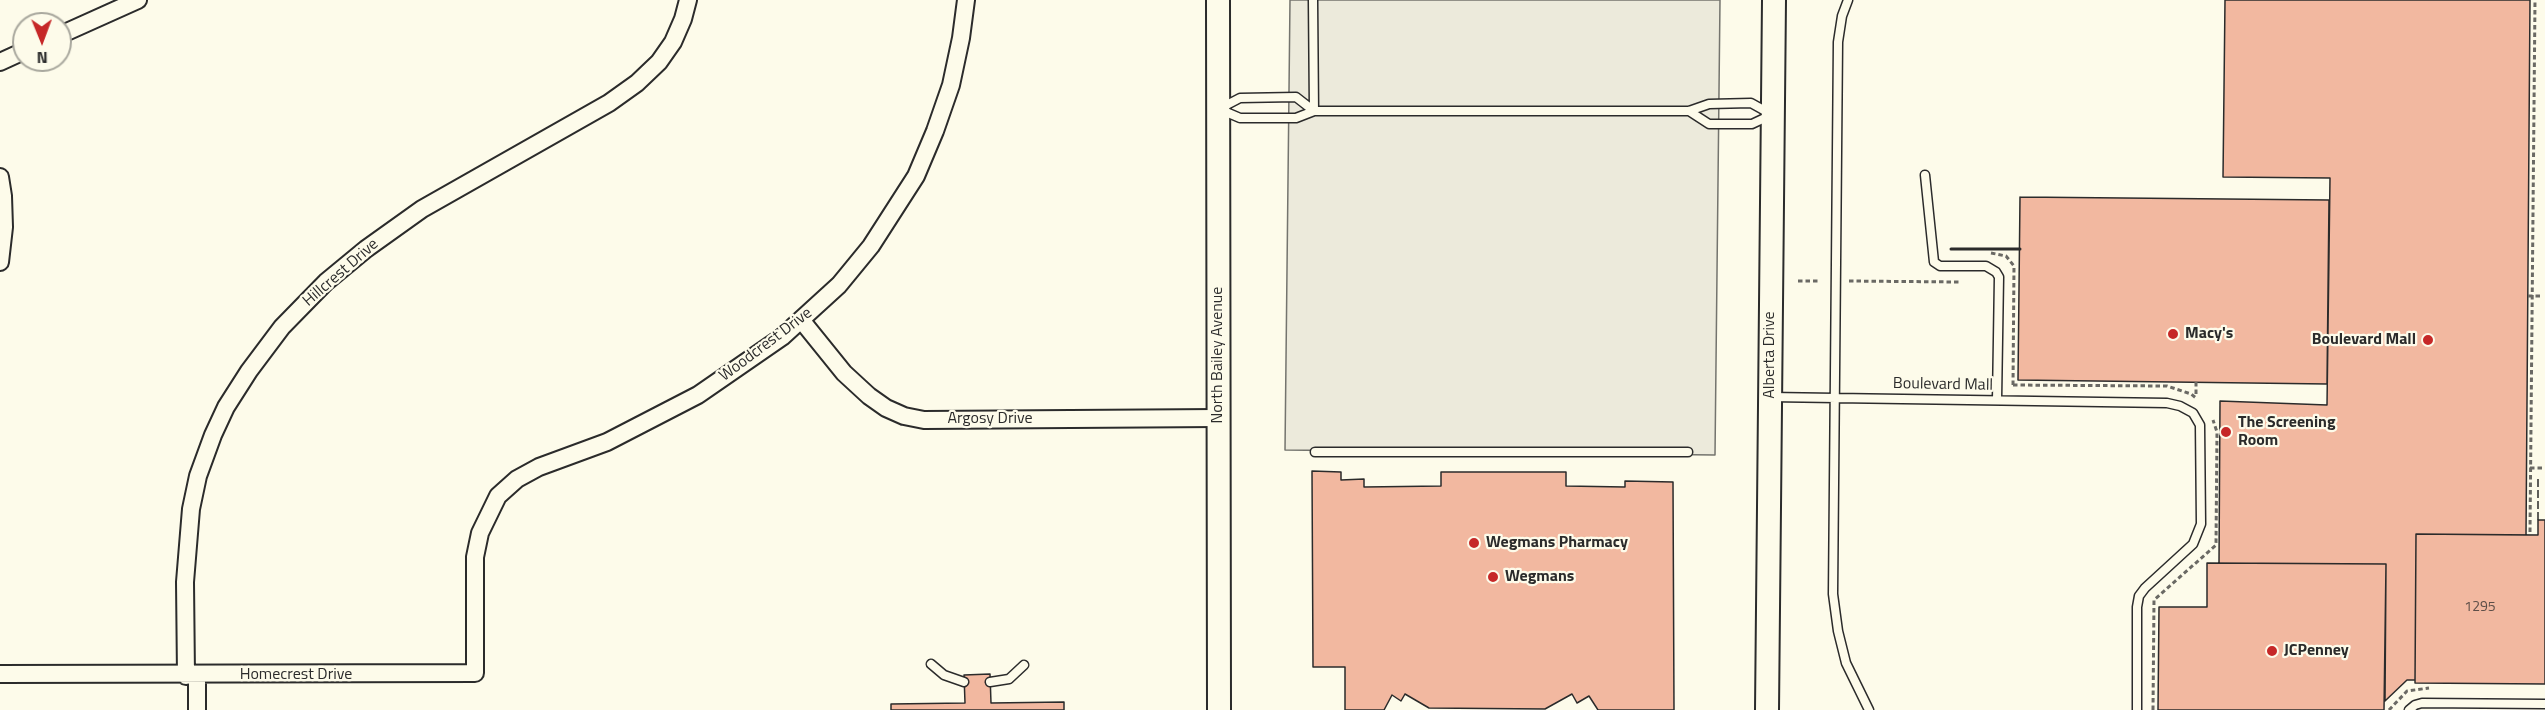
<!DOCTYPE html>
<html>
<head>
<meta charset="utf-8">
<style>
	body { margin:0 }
	#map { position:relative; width:2545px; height:710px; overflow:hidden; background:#fdfbea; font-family:"Titillium Web",sans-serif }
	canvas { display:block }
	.north { position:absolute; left:12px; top:12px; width:60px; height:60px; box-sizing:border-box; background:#fdfbea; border:2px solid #a9a89e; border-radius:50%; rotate:179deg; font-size:16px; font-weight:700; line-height:24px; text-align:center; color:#2b2b2b }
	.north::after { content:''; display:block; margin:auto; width:21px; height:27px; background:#c62828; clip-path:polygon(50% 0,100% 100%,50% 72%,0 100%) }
</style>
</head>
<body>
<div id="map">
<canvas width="2545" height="710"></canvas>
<div class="north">N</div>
</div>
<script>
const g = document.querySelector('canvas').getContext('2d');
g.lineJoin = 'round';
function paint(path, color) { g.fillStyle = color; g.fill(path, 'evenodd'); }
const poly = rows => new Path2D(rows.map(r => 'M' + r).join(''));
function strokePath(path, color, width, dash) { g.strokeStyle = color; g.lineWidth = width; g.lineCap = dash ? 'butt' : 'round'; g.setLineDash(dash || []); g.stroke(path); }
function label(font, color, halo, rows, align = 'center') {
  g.font = font + ' "Titillium Web",sans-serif'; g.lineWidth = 4.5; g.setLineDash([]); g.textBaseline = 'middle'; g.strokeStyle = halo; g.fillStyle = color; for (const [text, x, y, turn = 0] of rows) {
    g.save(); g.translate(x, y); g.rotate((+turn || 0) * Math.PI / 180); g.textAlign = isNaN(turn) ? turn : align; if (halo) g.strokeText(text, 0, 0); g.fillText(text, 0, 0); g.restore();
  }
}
const parking = poly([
	[1290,0,1720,0,1715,455,1285,450,1290,0]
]);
paint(parking, '#eceadb');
strokePath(parking, '#74746e', 1.5);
const building = poly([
	[2225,0,2530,0,2526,535,2416,534,2415,680,2407,680,2385,701,2386,564,2219,563,2220,401,2327,405,2330,178,2223,177,2225,0],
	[2020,197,2329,200,2327,384,2018,380,2020,197],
	[1312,471,1341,472,1341,480,1364,479,1364,487,1441,486,1441,472,1566,472,1566,486,1625,487,1625,481,1673,482,1674,710,1598,710,1589,696,1577,703,1572,694,1545,709,1429,708,1405,694,1401,701,1392,695,1384,710,1345,710,1345,667,1313,667,1312,471],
	[2538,520,2545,520,2545,684,2415,683,2416,534,2538,535,2538,520],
	[2207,563,2386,564,2384,710,2158,710,2159,607,2207,607,2207,563],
	[990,674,991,703,1064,702,1064,710,891,710,891,704,965,703,964,675,990,674]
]);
paint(building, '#f2b8a0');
strokePath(building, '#2b2b2b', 1.5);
const lane = poly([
	[1313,0,1314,111],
	[1848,0,1842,16,1838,42,1833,594,1838,631,1846,663,1869,710],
	[1219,109,1240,118,1296,118,1314,111,1689,111,1709,104,1751,103,1769,113],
	[1219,109,1240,98,1296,97,1314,111],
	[1689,111,1709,124,1752,124,1769,116],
	[1925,175,1934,262,1940,266,1986,266,1996,272,1999,277,1997,400],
	[1770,397,2167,403,2180,406,2193,413,2200,425,2201,524,2193,544,2145,588,2139,596,2137,607,2137,710],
	[1315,452,1688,452],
	[931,664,944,675,964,682],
	[990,682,1009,679,1024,665],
	[2409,710,2415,705,2422,703,2545,704]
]);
const street = poly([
	[60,35,138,0],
	[0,62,24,51],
	[0,177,3,196,4,227,0,262],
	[802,321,844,373,869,396,886,408,904,416,924,420,1218,418],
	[0,674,475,673,475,557,480,533,498,496,517,479,539,467,607,442,698,395,782,337,839,285,871,246,916,176,935,131,951,85,961,38,966,0],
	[186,676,185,582,191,509,198,476,213,435,226,407,249,371,282,327,326,282,366,249,422,209,609,103,637,83,659,62,673,42,683,19,688,0],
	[197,710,197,676]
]);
const secondary = poly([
	[1218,0,1219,710],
	[1767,710,1774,0]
]);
strokePath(lane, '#2b2b2b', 11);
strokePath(street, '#2b2b2b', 20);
strokePath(secondary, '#2b2b2b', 26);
strokePath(poly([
	[1991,253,2006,256,2014,266,2013,386],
	[1798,281,1818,281],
	[1849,281,1960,282],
	[2528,296,2540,296],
	[2196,382,2196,397],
	[2013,385,2167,386,2191,394,2196,398],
	[2530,468,2545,468],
	[2530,532,2535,0],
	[2153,710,2154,600,2216,545,2217,432,2213,420],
	[2389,710,2407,691,2429,688]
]), '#6a6964', 3, [4.5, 3]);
strokePath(lane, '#fdfbea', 8);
strokePath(street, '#fdfbea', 16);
strokePath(secondary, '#fdfbea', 22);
strokePath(poly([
	[2538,520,2538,476]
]), '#2b2b2b', 1.5, [8, 3]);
strokePath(poly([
	[1951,249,2020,249]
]), '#2b2b2b', 3);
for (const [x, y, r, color] of [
	[2173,334,6,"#c62828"],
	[2428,340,6,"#c62828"],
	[2226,432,6,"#c62828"],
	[1474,543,6,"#c62828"],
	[1493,577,6,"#c62828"],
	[2272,651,6,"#c62828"]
]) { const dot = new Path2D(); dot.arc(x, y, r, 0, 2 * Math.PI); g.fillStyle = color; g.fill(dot); strokePath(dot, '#fdfbea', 2); }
label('14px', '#5d4e48', null, [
	["1295",2480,608]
]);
label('16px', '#2b2b2b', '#fdfbea', [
	["Hillcrest Drive",341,273,-41],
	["Woodcrest Drive",766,345,-37],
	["North Bailey Avenue",1218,355,-90],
	["Alberta Drive",1770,355,-90],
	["Boulevard Mall",1943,385,1],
	["Argosy Drive",990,419],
	["Homecrest Drive",296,675]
]);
label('bold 16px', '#2b2b2b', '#fdfbea', [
	["Macy's",2185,334],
	["Boulevard Mall",2416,340,"right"],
	["The Screening",2238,423],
	["Room",2238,441],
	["Wegmans Pharmacy",1486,543],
	["Wegmans",1505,577],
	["JCPenney",2284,651]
], 'left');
</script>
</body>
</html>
